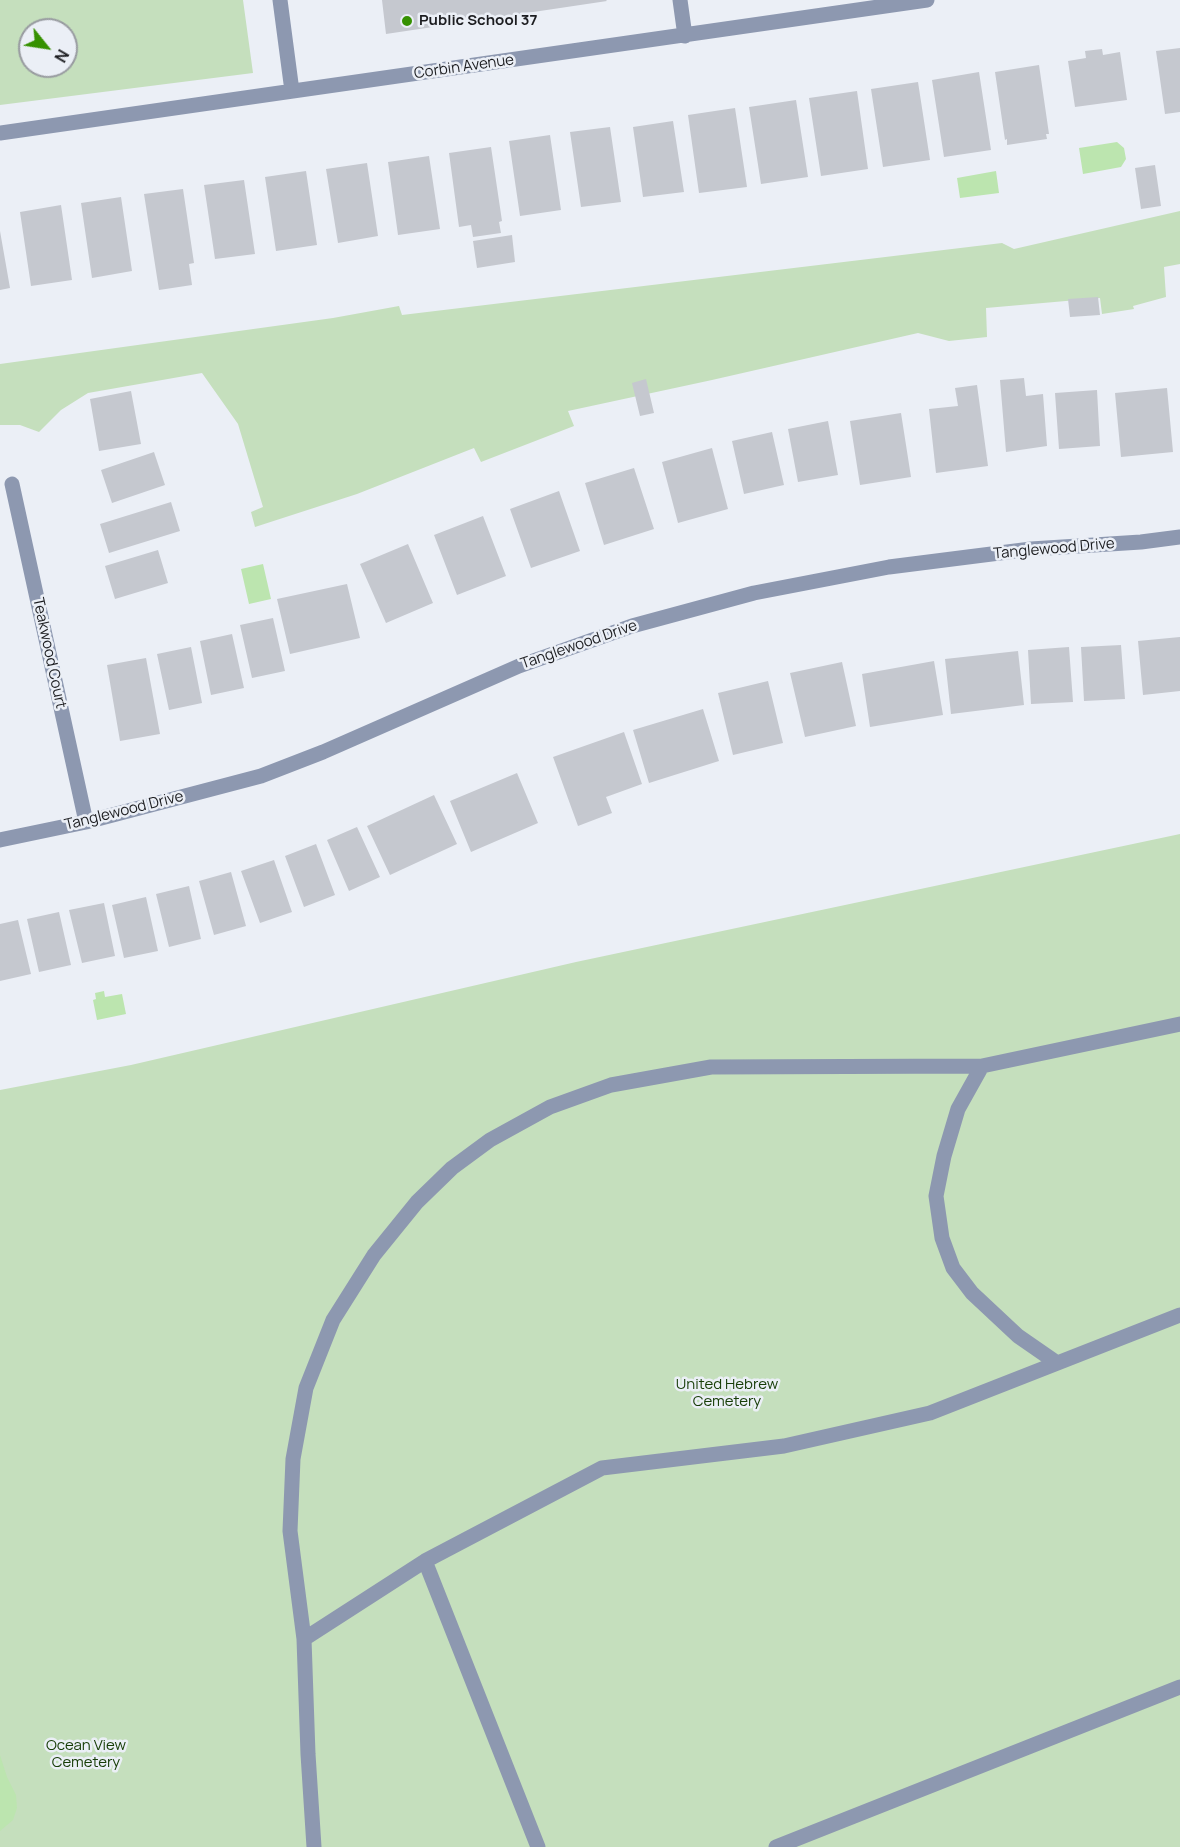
<!DOCTYPE html>
<html>
<head>
<meta charset="utf-8">
<style>
	body { margin:0 }
	#map { position:relative; width:1180px; height:1847px; overflow:hidden; background:#ebeff6; font-family:Manrope,sans-serif }
	canvas { display:block }
	.north { position:absolute; left:18px; top:18px; width:60px; height:60px; box-sizing:border-box; background:#ebeff6; border:2px solid #989ba0; border-radius:50%; rotate:120deg; font-size:16px; font-weight:700; line-height:24px; text-align:center; color:#1c1d20 }
	.north::after { content:''; display:block; margin:auto; width:21px; height:27px; background:#369101; clip-path:polygon(50% 0,100% 100%,50% 72%,0 100%) }
</style>
</head>
<body>
<div id="map">
<canvas width="1180" height="1847"></canvas>
<div class="north">N</div>
</div>
<script>
const g = document.querySelector('canvas').getContext('2d');
g.lineJoin = 'round';
function paint(path, color) { g.fillStyle = color; g.fill(path, 'evenodd'); }
const poly = rows => new Path2D(rows.map(r => 'M' + r).join(''));
function strokePath(path, color, width, dash) { g.strokeStyle = color; g.lineWidth = width; g.lineCap = dash ? 'butt' : 'round'; g.setLineDash(dash || []); g.stroke(path); }
function label(font, color, halo, rows, align = 'center') {
  g.font = font + ' Manrope,sans-serif'; g.lineWidth = 5; g.setLineDash([]); g.textBaseline = 'middle'; g.strokeStyle = halo; g.fillStyle = color; for (const [text, x, y, turn = 0] of rows) {
    g.save(); g.translate(x, y); g.rotate((+turn || 0) * Math.PI / 180); g.textAlign = isNaN(turn) ? turn : align; if (halo) g.strokeText(text, 0, 0); g.fillText(text, 0, 0); g.restore();
  }
}
paint(poly([
	[0,0,243,0,253,73,0,105],
	[30,30,66,30,66,66,30,66],
	[1180,211,1180,264,1164,267,1166,297,1133,306,1134,309,1102,314,1100,298,986,308,987,337,949,341,918,333,712,380,568,411,574,426,481,462,474,448,357,494,255,527,251,512,263,507,238,424,202,373,88,393,61,410,39,432,20,425,0,425,0,364,333,318,399,306,402,315,1002,243,1014,249],
	[1180,834,1180,1847,0,1847,0,1090,131,1065,576,962]
]), '#c5dfbd');
paint(poly([
	[1117,142,1124,148,1126,159,1121,167,1083,174,1079,148],
	[996,171,999,193,960,198,957,178],
	[263,564,271,599,249,604,241,569],
	[104,991,105,997,122,994,126,1014,97,1020,93,1000,96,999,95,993],
	[0,1755,7,1777,16,1795,17,1808,13,1820,0,1831]
]), '#bce5af');
paint(poly([
	[382,0,606,0,607,1,386,34],
	[1180,48,1180,112,1165,114,1156,51],
	[1102,49,1103,55,1120,52,1127,100,1075,107,1068,61,1086,58,1085,51],
	[1039,65,1049,134,1046,134,1047,139,1007,145,1007,139,1005,140,995,72],
	[979,72,991,150,944,157,932,80],
	[918,82,930,160,883,167,871,89],
	[857,91,868,169,821,176,809,98],
	[796,100,808,177,761,184,749,107],
	[735,108,747,187,699,193,688,115],
	[673,121,684,192,643,197,633,127],
	[610,127,621,202,581,207,570,132],
	[550,135,561,210,520,216,509,141],
	[491,147,502,221,499,222,501,233,473,237,471,225,459,227,449,153],
	[429,156,440,229,398,235,388,162],
	[367,163,378,236,338,243,326,169],
	[1155,165,1161,206,1141,209,1135,168],
	[306,171,317,245,276,251,265,177],
	[244,180,255,254,215,259,204,185],
	[183,189,194,263,189,264,192,285,159,290,144,194],
	[121,197,132,271,92,278,81,203],
	[61,205,72,280,31,286,20,212],
	[0,231,10,288,0,290],
	[512,235,515,262,477,268,473,241],
	[1098,297,1100,315,1070,317,1068,299],
	[1024,378,1026,396,1043,394,1047,446,1006,452,1000,380],
	[646,379,654,413,640,416,632,383],
	[977,385,988,466,936,473,929,409,958,406,955,388],
	[1167,388,1173,452,1121,457,1115,393],
	[1097,390,1100,446,1059,449,1055,393],
	[131,391,141,444,99,451,90,399],
	[901,413,911,477,860,485,850,421],
	[828,421,838,475,798,482,788,429],
	[772,432,784,485,744,494,732,441],
	[712,448,728,509,678,523,662,462],
	[154,452,165,485,112,503,101,470],
	[634,468,654,529,604,545,585,483],
	[559,491,580,551,531,568,510,509],
	[171,502,180,531,109,553,100,524],
	[483,516,506,576,457,595,434,535],
	[408,544,433,603,386,623,360,564],
	[158,550,168,583,115,599,105,566],
	[347,584,360,638,290,654,277,599],
	[273,618,285,671,252,678,240,625],
	[232,634,244,688,211,695,200,641],
	[1180,637,1180,691,1143,695,1138,641],
	[1121,645,1125,699,1084,701,1081,647],
	[191,647,202,703,169,710,157,654],
	[1069,647,1073,702,1031,704,1028,650],
	[1018,651,1024,705,951,714,945,659],
	[146,658,160,734,120,741,107,665],
	[934,661,943,715,870,727,862,674],
	[842,662,856,726,805,737,790,673],
	[768,681,783,743,733,755,718,693],
	[703,709,719,761,649,783,633,730],
	[624,732,642,784,606,797,612,813,578,826,553,757],
	[517,773,538,823,471,852,450,801],
	[434,795,457,844,390,875,367,826],
	[357,827,380,877,349,891,327,840],
	[316,844,335,895,304,907,285,856],
	[274,860,292,912,260,923,241,871],
	[231,872,246,926,214,935,199,881],
	[189,886,201,939,169,947,156,894],
	[146,897,158,951,124,958,112,905],
	[104,903,115,956,82,963,69,910],
	[59,912,71,965,39,972,27,919],
	[18,920,31,974,0,981,0,924]
]), '#c5c8cf');
strokePath(poly([
	[982,1066,958,1109,944,1156,936,1196,942,1238,953,1268,972,1293,1018,1336,1057,1363],
	[425,1561,538,1847],
	[304,1639,425,1561,602,1468,784,1446,930,1413,1180,1315],
	[314,1847,308,1754,304,1639,290,1531,293,1459,306,1388,333,1320,374,1255,417,1202,452,1168,490,1140,550,1107,611,1085,711,1067,982,1066,1180,1024],
	[776,1847,1180,1687]
]), '#8d98b0', 15);
strokePath(poly([
	[280,0,292,91],
	[680,0,685,36],
	[0,133,927,0],
	[12,484,86,822],
	[0,840,86,822,261,776,323,752,519,666,632,626,754,593,889,567,1031,549,1141,542,1180,537]
]), '#8d98b0', 15);
for (const [x, y, r, color] of [
	[407,21,6,"#369101"]
]) { const dot = new Path2D(); dot.arc(x, y, r, 0, 2 * Math.PI); g.fillStyle = color; g.fill(dot); strokePath(dot, '#ebeff6', 2); }
label('bold 15px', '#1c1d20', '#ebeff6', [
	["Public School 37",419,21]
], 'left');
label('15px', '#1c1d20', '#ebeff6', [
	["Corbin Avenue",464,67,-8],
	["Tanglewood Drive",1054,549,-5],
	["Tanglewood Drive",579,645,-19],
	["Teakwood Court",49,653,78],
	["Tanglewood Drive",124,811,-14]
]);
label('15px', '#173d07', '#ebeff6', [
	["United Hebrew",727,1385],
	["Cemetery",727,1402],
	["Ocean View",86,1746],
	["Cemetery",86,1763]
]);
</script>
</body>
</html>
